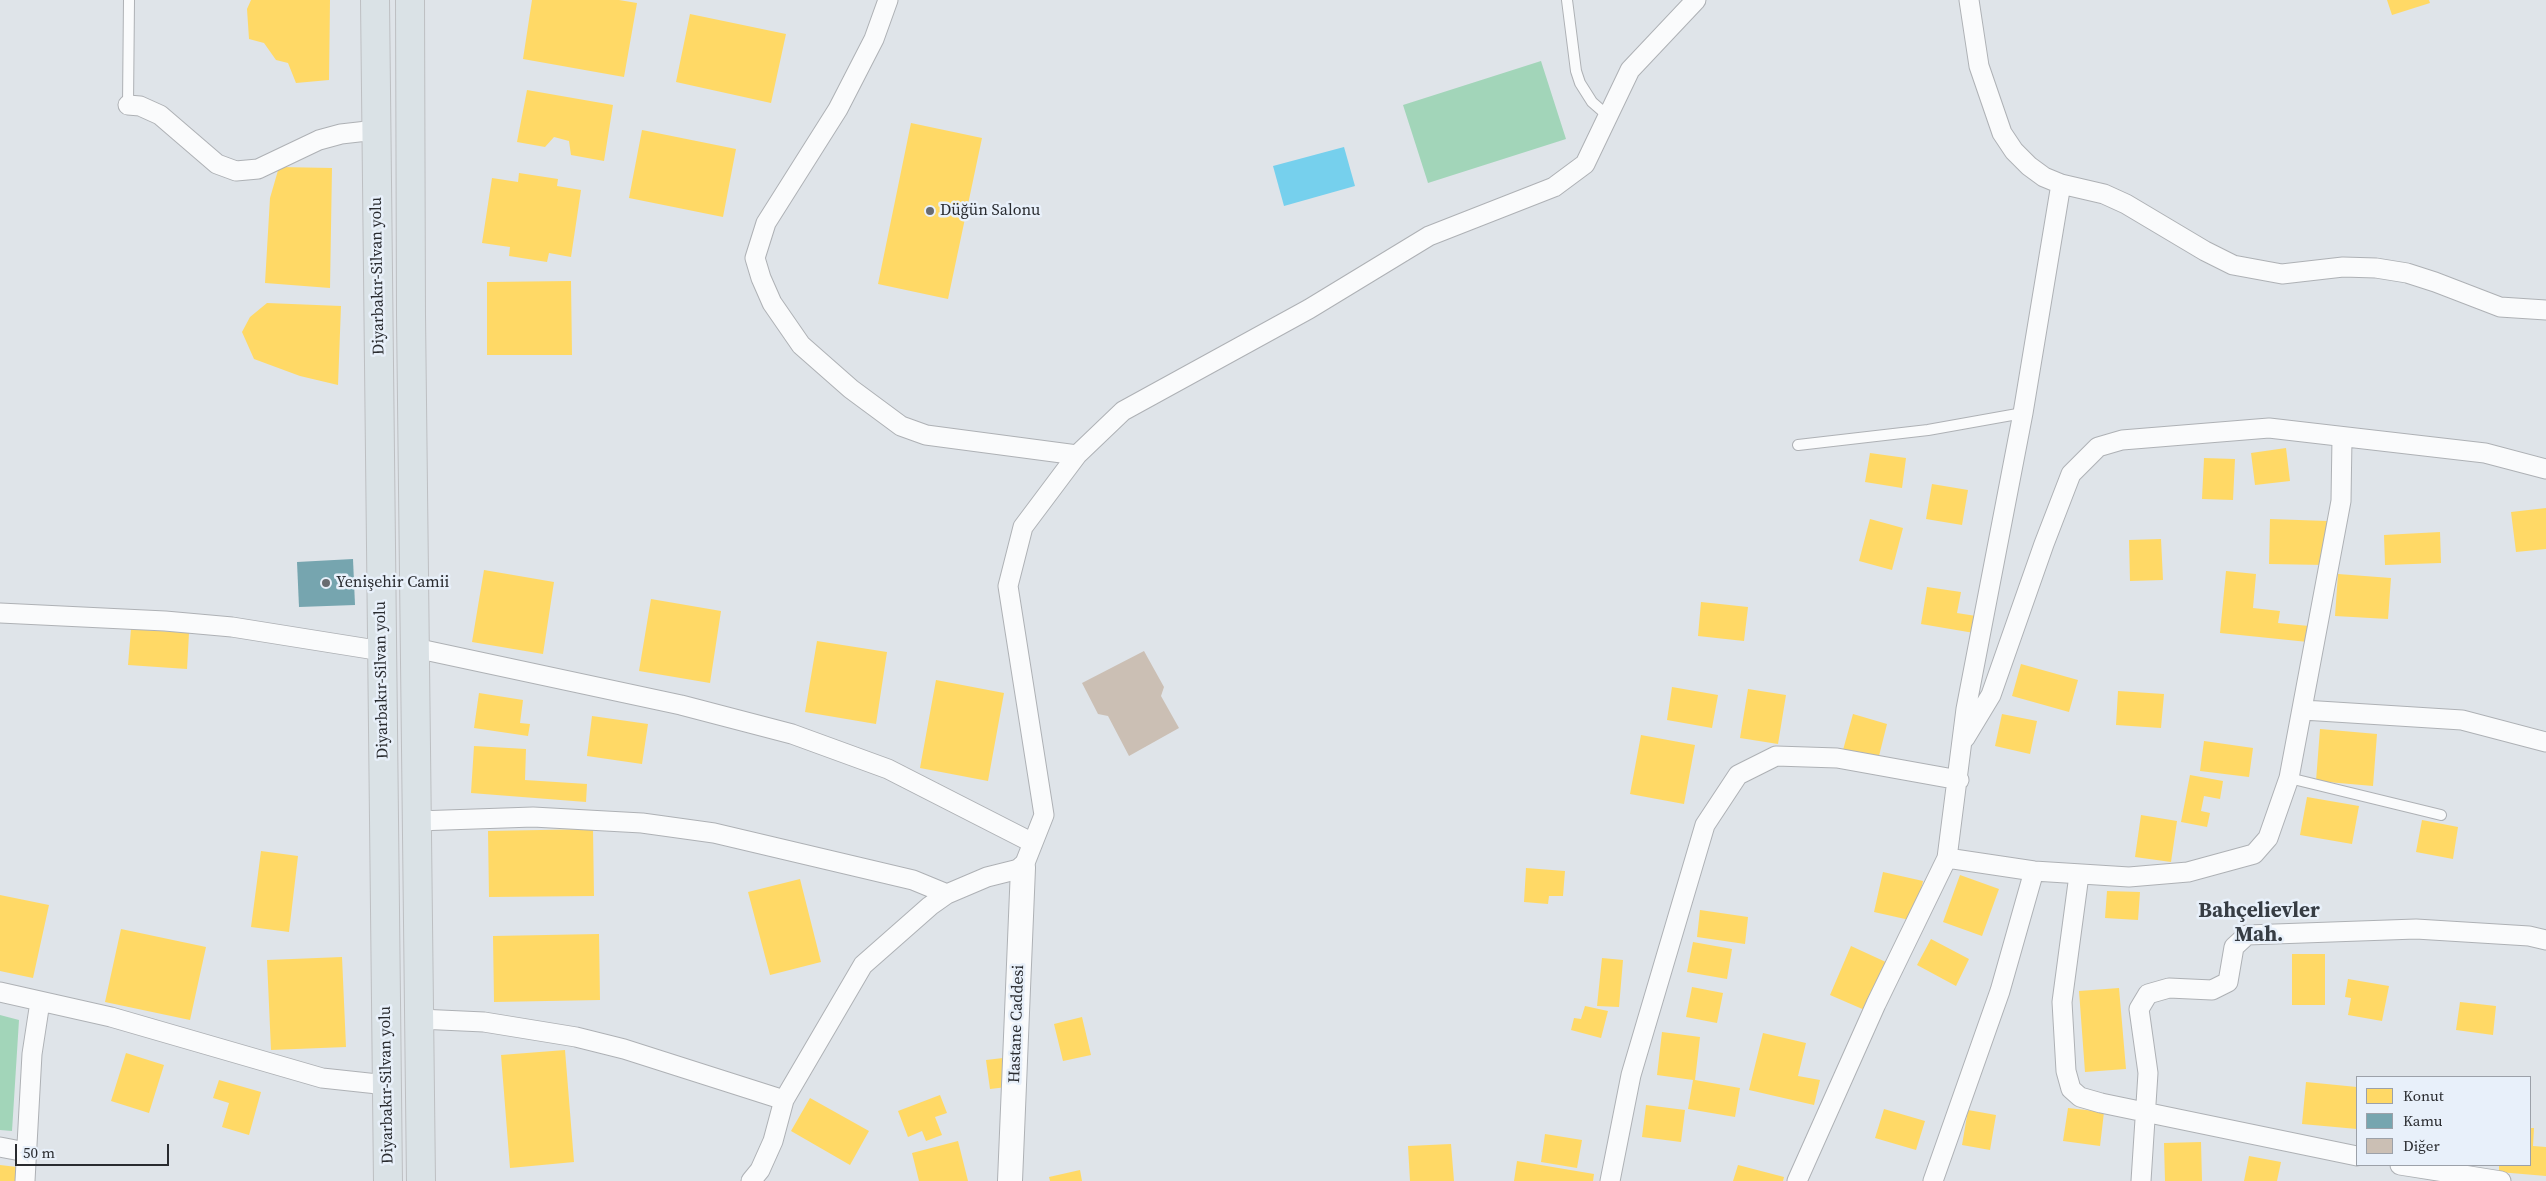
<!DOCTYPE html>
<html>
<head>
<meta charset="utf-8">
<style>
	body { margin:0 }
	#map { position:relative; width:2546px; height:1181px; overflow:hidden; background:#dfe4e9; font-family:"Source Serif 4",serif }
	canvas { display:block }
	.legend { position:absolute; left:2356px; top:1076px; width:175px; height:90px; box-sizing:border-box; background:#e8f0fa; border:1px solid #9ca1a9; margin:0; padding:6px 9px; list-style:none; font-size:15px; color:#292b2f }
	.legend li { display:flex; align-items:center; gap:10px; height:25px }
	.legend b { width:25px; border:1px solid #9ca1a9 }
	.scale { position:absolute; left:15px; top:1144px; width:154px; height:22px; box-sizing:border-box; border:2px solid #292b2f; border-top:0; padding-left:6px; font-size:15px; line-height:18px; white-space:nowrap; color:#292b2f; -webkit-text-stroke:4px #e8f0fa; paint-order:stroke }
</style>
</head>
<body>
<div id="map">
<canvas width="2546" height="1181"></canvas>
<ul class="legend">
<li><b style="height:14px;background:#ffd966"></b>Konut</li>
<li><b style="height:14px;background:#76a5af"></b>Kamu</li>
<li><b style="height:14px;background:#cbbfb4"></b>Diğer</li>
</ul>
<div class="scale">50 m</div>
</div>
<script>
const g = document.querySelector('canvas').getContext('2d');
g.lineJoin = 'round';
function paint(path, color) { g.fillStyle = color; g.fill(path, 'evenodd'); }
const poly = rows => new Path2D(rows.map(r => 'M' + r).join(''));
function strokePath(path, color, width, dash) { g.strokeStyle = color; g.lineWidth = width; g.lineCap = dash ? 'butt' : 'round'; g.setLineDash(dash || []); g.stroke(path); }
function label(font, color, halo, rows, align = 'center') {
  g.font = font + ' "Source Serif 4",serif'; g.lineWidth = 5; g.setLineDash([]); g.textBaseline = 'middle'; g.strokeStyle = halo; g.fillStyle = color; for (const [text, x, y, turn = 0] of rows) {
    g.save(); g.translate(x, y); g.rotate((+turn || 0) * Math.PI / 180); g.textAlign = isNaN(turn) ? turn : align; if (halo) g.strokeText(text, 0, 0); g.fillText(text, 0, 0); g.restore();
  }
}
paint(poly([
	[1541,61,1566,139,1428,183,1403,105],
	[0,1015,19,1020,12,1131,0,1130]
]), '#a2d5b9');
paint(poly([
	[1344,147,1355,186,1284,206,1273,166]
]), '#76d0ed');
paint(poly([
	[251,0,330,0,329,80,296,83,288,63,276,60,264,43,249,39,247,9],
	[532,0,619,0,637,3,624,77,523,59],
	[2387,0,2429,0,2430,3,2392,15],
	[690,14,786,34,771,103,676,82],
	[527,90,613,105,604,161,571,155,569,141,554,137,545,147,517,142],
	[911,123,982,138,948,299,878,284],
	[642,130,736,149,723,217,629,198],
	[279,167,332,168,330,288,265,283,270,198],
	[519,173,558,179,557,186,581,190,571,257,549,253,547,262,509,256,510,247,482,243,492,178,518,182],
	[571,281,572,355,487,355,487,282],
	[267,303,341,306,338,385,300,376,254,359,242,332,250,317],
	[2286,448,2290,481,2255,485,2251,453],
	[1870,453,1906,458,1902,488,1865,482],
	[2204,458,2235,459,2233,500,2202,499],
	[1932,484,1968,490,1962,525,1926,519],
	[2546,508,2546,549,2516,552,2511,512],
	[1870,519,1903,528,1892,570,1859,561],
	[2270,519,2327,521,2326,565,2269,564],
	[2440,532,2441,563,2385,565,2384,535],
	[2161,539,2163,580,2130,581,2129,540],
	[484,570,554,582,543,654,472,642],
	[2226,571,2256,574,2253,608,2280,611,2278,623,2309,626,2308,642,2220,633],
	[2338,574,2391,578,2388,619,2335,616],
	[1927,587,1961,592,1957,613,1976,616,1974,633,1921,624],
	[651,599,721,611,710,683,639,671],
	[1701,602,1748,607,1744,641,1698,636],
	[131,629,189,633,187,669,128,665],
	[817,641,887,652,876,724,805,712],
	[2021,664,2078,680,2069,712,2012,696],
	[936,680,1004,693,988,781,920,768],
	[1672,687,1718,695,1712,728,1667,720],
	[1748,689,1786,695,1778,744,1740,738],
	[2118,691,2164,694,2161,728,2116,725],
	[479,693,523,700,520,723,530,724,528,736,474,728],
	[1853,714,1887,724,1878,760,1843,750],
	[2002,714,2037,721,2030,754,1995,746],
	[592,716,648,724,642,764,587,756],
	[2320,729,2377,734,2373,786,2316,781],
	[1641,735,1695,745,1684,804,1630,794],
	[2204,741,2253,748,2249,777,2200,771],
	[474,746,526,749,525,780,587,784,586,802,471,793],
	[2190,775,2223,781,2220,799,2204,796,2201,811,2210,813,2207,827,2181,822],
	[2307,797,2359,806,2352,844,2300,835],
	[2141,815,2177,821,2171,862,2135,857],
	[2422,820,2458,827,2453,859,2416,852],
	[593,829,594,896,489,897,488,831],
	[261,851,298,856,289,932,251,927],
	[1526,868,1565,871,1563,896,1549,896,1548,904,1524,902],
	[1883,872,1923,881,1914,921,1874,912],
	[1960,875,1999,889,1982,936,1943,922],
	[800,879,821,962,770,975,748,892],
	[2107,891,2140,892,2138,920,2105,918],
	[0,895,49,905,33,978,0,971],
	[1700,910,1748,917,1745,944,1697,937],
	[121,929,206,947,190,1020,105,1002],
	[599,934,600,1000,494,1002,493,936],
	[1931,939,1969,959,1956,986,1917,965],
	[1693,942,1732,949,1727,979,1687,972],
	[1851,946,1888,963,1867,1011,1830,995],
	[2292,954,2325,954,2325,1005,2292,1005],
	[342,957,346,1047,271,1050,267,960],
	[1602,958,1623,960,1619,1007,1597,1006],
	[2348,979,2389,986,2382,1021,2348,1015,2351,998,2345,997],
	[1692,987,1723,993,1717,1023,1686,1017],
	[2119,988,2126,1069,2085,1072,2079,991],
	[2460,1002,2496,1006,2493,1035,2456,1030],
	[1585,1006,1608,1011,1601,1038,1571,1030,1574,1018,1581,1019],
	[1082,1017,1091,1055,1063,1061,1054,1024],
	[1662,1032,1700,1037,1695,1080,1740,1088,1735,1117,1688,1109,1693,1080,1657,1075],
	[1763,1033,1806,1043,1798,1076,1820,1080,1814,1105,1749,1090],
	[565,1050,574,1162,510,1168,501,1055],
	[126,1053,164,1065,149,1113,111,1101],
	[1003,1058,1007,1087,990,1089,986,1060],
	[219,1080,261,1092,249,1135,222,1127,229,1103,213,1098],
	[2306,1082,2357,1087,2357,1129,2302,1124],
	[940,1095,947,1113,935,1117,942,1135,926,1141,922,1131,908,1137,898,1111],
	[810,1098,869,1131,850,1165,791,1131],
	[1646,1105,1685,1110,1681,1142,1642,1137],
	[2068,1108,2104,1112,2100,1146,2063,1141],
	[1884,1109,1925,1121,1916,1150,1875,1138],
	[1968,1110,1996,1115,1990,1150,1962,1145],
	[2530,1128,2534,1128,2533,1146,2546,1147,2546,1176,2499,1172,2499,1165,2530,1165],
	[1545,1134,1582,1140,1577,1168,1541,1162],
	[958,1141,968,1181,919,1181,912,1153],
	[2201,1142,2202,1181,2165,1181,2164,1143],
	[1451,1144,1454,1181,1410,1181,1408,1146],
	[2249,1156,2281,1162,2277,1181,2244,1181],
	[1517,1161,1594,1174,1593,1181,1514,1181],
	[0,1165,17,1167,15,1181,0,1181],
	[1738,1165,1784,1177,1783,1181,1733,1181],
	[1080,1170,1082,1181,1050,1181,1049,1177]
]), '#ffd966');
paint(poly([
	[353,559,355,605,299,607,297,562]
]), '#76a5af');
paint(poly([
	[1144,651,1164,687,1161,696,1179,728,1129,756,1108,716,1098,714,1082,683]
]), '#cbbfb4');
const service = poly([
	[1567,0,1576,71,1580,83,1592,102,1608,116],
	[128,105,129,0],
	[1798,445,1928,430,2023,413],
	[2289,778,2441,815]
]);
const minor = poly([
	[888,0,874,39,838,109,766,223,755,258,761,278,772,303,801,345,851,389,901,426,926,435,1077,455],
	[1969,0,1979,66,2002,133,2014,151,2029,166,2044,177,2061,184,2104,194,2126,204,2205,251,2233,265,2282,274,2343,267,2376,268,2407,273,2435,282,2500,307,2546,310],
	[128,105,140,106,160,115,217,164,236,171,258,169,319,140,341,134,376,130],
	[0,613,165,621,232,627,382,651],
	[415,648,681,705,792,734,888,769,1033,843],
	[2303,710,2462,720,2546,742],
	[1965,738,1991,695,2044,544,2071,474,2098,447,2122,440,2269,428,2485,453,2546,469],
	[417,821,533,817,642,823,714,833,913,880,947,894],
	[1947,858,2034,871,2129,877,2188,872,2254,854,2268,838,2289,778,2341,501,2342,438],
	[2079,875,2062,1002,2066,1071,2071,1089,2080,1097,2101,1103,2357,1156],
	[0,992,111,1017,322,1078,387,1085],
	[419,1019,484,1022,576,1037,624,1049,784,1100],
	[0,1147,26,1152],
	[2400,1165,2501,1181],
	[25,1181,32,1054,40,1002],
	[751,1181,760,1170,773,1141,784,1100,863,965,930,906,947,894,987,877,1023,868,1044,815,1008,586,1023,527,1077,455,1123,411,1309,309,1429,236,1554,187,1585,164,1630,70,1696,0],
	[1610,1181,1631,1075,1705,825,1738,775,1776,756,1837,758,1959,780],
	[1797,1181,1876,1004,1947,858,1966,709,2023,413,2061,184],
	[1933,1181,2000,991,2034,871],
	[2141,1181,2148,1073,2139,1009,2148,994,2169,988,2212,990,2228,982,2234,947,2247,935,2416,929,2529,936,2546,940]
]);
const tertiary = poly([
	[1010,1181,1023,868]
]);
const trunk = poly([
	[375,0,388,1181],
	[410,0,411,315,421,1181]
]);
strokePath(service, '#aeb1b5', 12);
strokePath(minor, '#aeb1b5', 21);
strokePath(tertiary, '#aeb1b5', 26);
strokePath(trunk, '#bdbfc2', 30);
strokePath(service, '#fafbfc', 10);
strokePath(minor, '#fafbfc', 19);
strokePath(tertiary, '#fafbfc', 24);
strokePath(trunk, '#dae2e6', 28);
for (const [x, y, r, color] of [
	[930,211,5,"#696c70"],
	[326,583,5,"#696c70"]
]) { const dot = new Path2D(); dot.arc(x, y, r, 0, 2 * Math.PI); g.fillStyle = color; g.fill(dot); strokePath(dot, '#e8f0fa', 2); }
label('16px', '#292b2f', '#e8f0fa', [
	["Düğün Salonu",940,211],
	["Yenişehir Camii",336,583]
], 'left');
label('16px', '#292b2f', '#e8f0fa', [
	["Diyarbakır-Silvan yolu",378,276,-91],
	["Diyarbakır-Silvan yolu",382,680,-91],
	["Hastane Caddesi",1017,1024,-88],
	["Diyarbakır-Silvan yolu",387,1085,-91]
]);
label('bold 21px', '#373d44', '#e8f0fa', [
	["Bahçelievler",2259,912],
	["Mah.",2259,936]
]);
</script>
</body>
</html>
